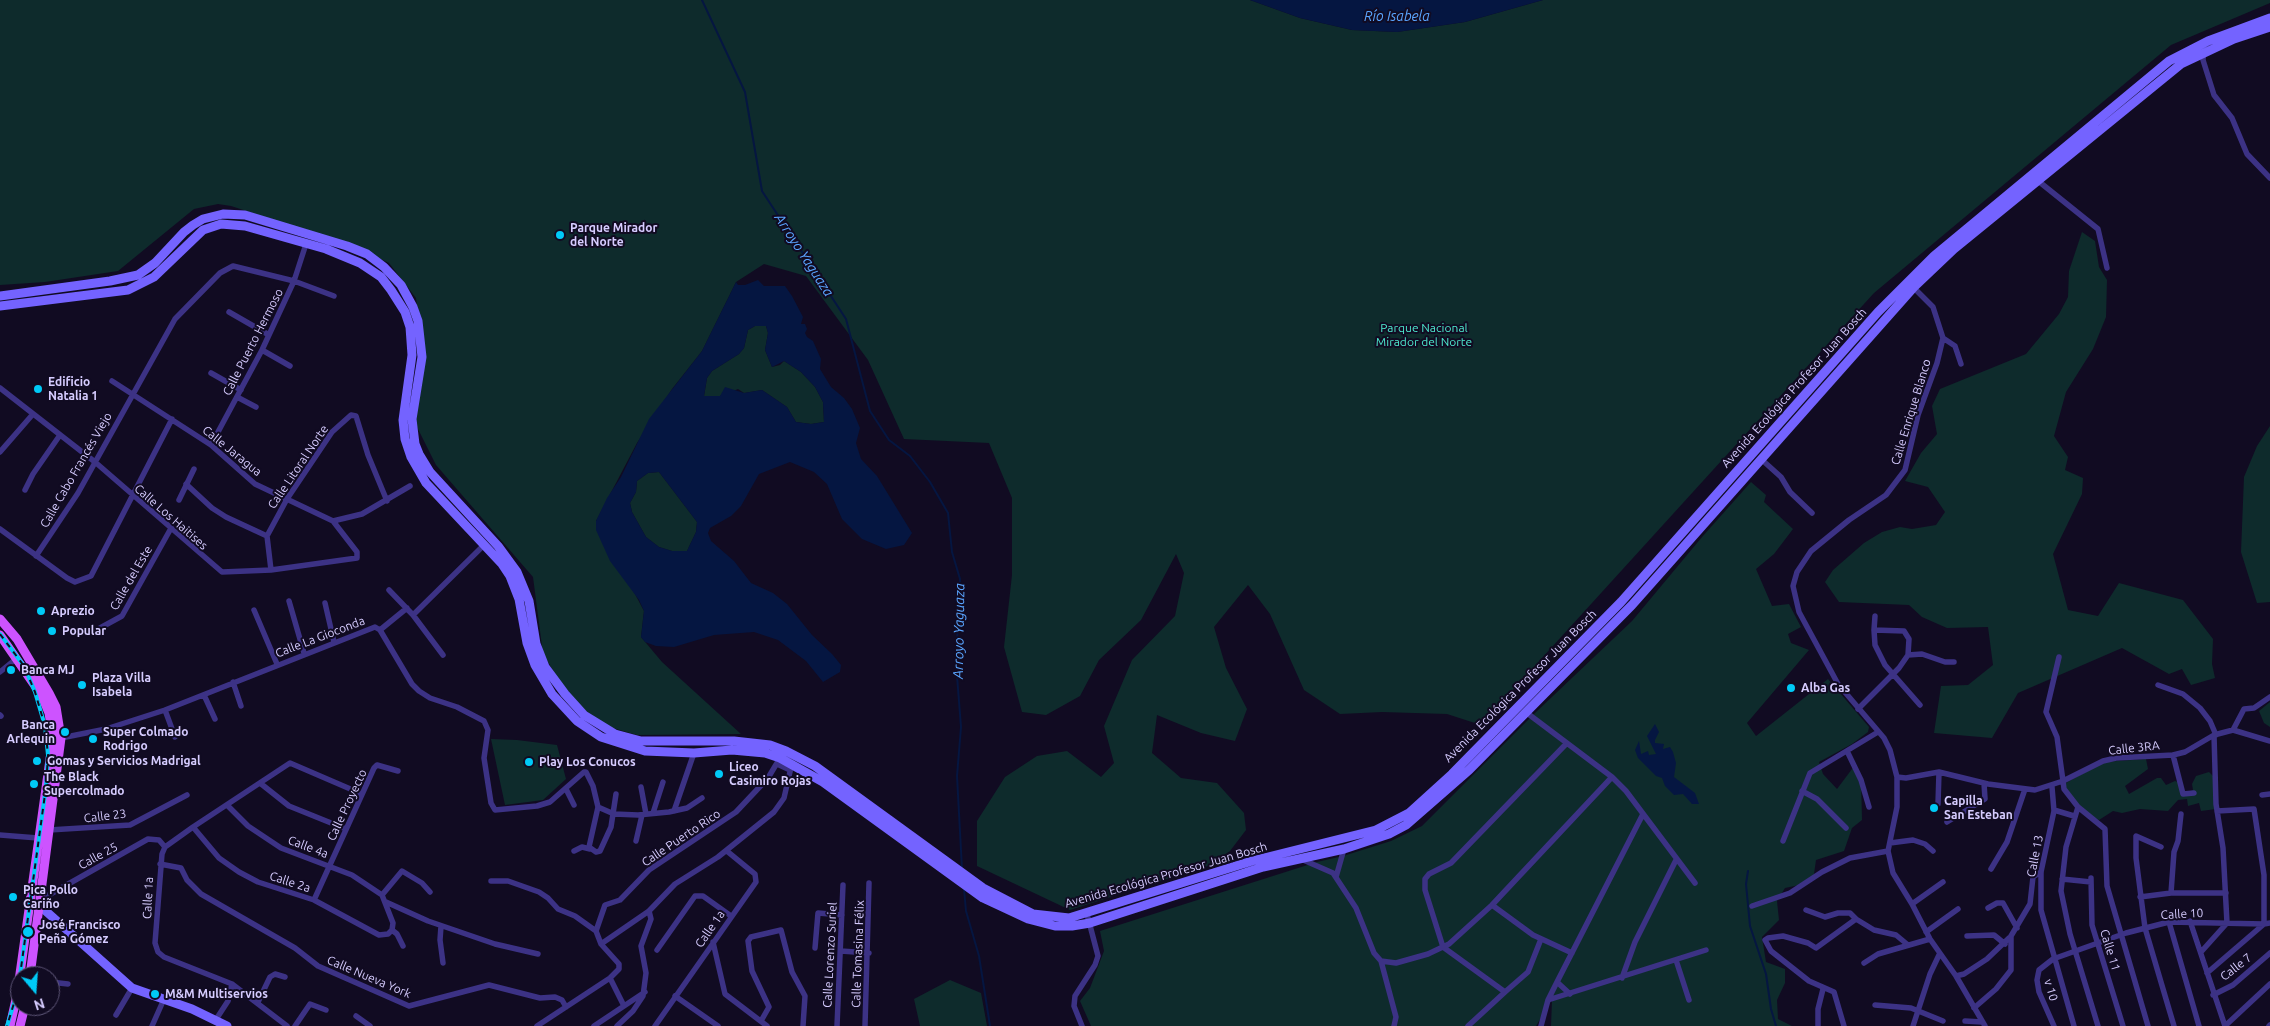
<!DOCTYPE html>
<html>
<head>
<meta charset="utf-8">
<style>
	body { margin:0 }
	#map { position:relative; width:2270px; height:1026px; overflow:hidden; background:#110b22; font-family:Ubuntu,sans-serif }
	canvas { display:block }
	.north { position:absolute; left:10px; top:966px; width:50px; height:50px; box-sizing:border-box; background:#110b22; border:1px solid #60587a; border-radius:50%; rotate:162deg; font-size:14px; font-weight:700; line-height:20px; text-align:center; color:#d6ccff }
	.north::after { content:''; display:block; margin:auto; width:18px; height:22px; background:#00caf7; clip-path:polygon(50% 0,100% 100%,50% 72%,0 100%) }
</style>
</head>
<body>
<div id="map">
<canvas width="2270" height="1026"></canvas>
<div class="north">N</div>
</div>
<script>
const g = document.querySelector('canvas').getContext('2d');
g.lineJoin = 'round';
function paint(path, color) { g.fillStyle = color; g.fill(path, 'evenodd'); }
const poly = rows => new Path2D(rows.map(r => 'M' + r).join(''));
function strokePath(path, color, width, dash) { g.strokeStyle = color; g.lineWidth = width; g.lineCap = dash ? 'butt' : 'round'; g.setLineDash(dash || []); g.stroke(path); }
function label(font, color, halo, rows, align = 'center') {
  g.font = font + ' Ubuntu,sans-serif'; g.lineWidth = 4; g.setLineDash([]); g.textBaseline = 'middle'; g.strokeStyle = halo; g.fillStyle = color; for (const [text, x, y, turn = 0] of rows) {
    g.save(); g.translate(x, y); g.rotate((+turn || 0) * Math.PI / 180); g.textAlign = isNaN(turn) ? turn : align; if (halo) g.strokeText(text, 0, 0); g.fillText(text, 0, 0); g.restore();
  }
}
paint(poly([
	[0,0,1250,0,1300,18,1352,30,1397,32,1465,22,1543,0,2270,0,2270,3,2171,45,1874,293,1481,725,1447,714,1382,712,1340,714,1304,690,1270,614,1248,585,1214,627,1226,668,1247,709,1235,741,1201,733,1157,715,1152,753,1181,778,1217,783,1244,813,1246,830,1230,851,1211,865,1070,910,977,866,977,821,1005,777,1037,756,1067,751,1101,777,1114,763,1104,726,1132,660,1175,616,1184,573,1176,554,1141,620,1099,660,1080,696,1046,715,1022,712,1004,647,1012,575,1012,498,989,443,904,439,868,360,806,276,764,264,736,282,702,351,672,389,637,443,596,521,644,611,641,637,662,662,741,734,637,735,609,727,576,704,557,677,543,654,533,577,436,465,414,421,423,350,416,298,389,263,345,243,231,206,218,204,194,209,118,271,45,282,0,285],
	[2082,232,2095,241,2099,267,2107,280,2106,317,2093,349,2066,392,2054,436,2068,457,2065,470,2083,478,2082,494,2053,554,2068,610,2098,616,2119,583,2183,600,2213,639,2212,664,2215,678,2191,685,2182,669,2169,674,2122,648,2018,693,1992,738,1934,733,1941,686,1968,685,1993,665,1988,627,1947,628,1922,617,1909,605,1839,602,1825,582,1833,570,1864,543,1882,532,1900,527,1912,529,1936,525,1945,512,1928,487,1905,481,1921,453,1937,434,1932,406,1940,389,2026,354,2059,314,2068,297,2069,271],
	[755,326,766,326,768,333,765,350,772,367,780,365,784,361,801,372,815,387,823,402,824,422,811,424,796,422,787,407,762,390,744,393,738,389,720,396,704,396,707,378,712,371,739,354,744,348,748,330],
	[2270,426,2270,602,2257,603,2241,552,2244,477,2257,446],
	[659,472,697,522,696,532,687,551,672,551,659,547,646,537,632,512,630,503,636,492,637,481,648,473],
	[1751,482,1766,495,1764,502,1793,529,1774,554,1756,569,1772,606,1789,604,1801,627,1788,634,1791,643,1809,650,1747,723,1756,736,1828,679,1869,727,1868,732,1852,744,1819,762,1823,774,1837,789,1855,765,1861,778,1862,820,1852,828,1844,851,1816,860,1814,874,1809,883,1785,888,1777,901,1779,920,1762,937,1766,962,1785,969,1785,983,1777,1000,1778,1019,1792,1026,1551,1026,1552,1000,1536,1026,1091,1026,1080,1001,1090,988,1104,951,1100,931,1317,862,1343,856,1391,841,1422,826,1535,713,1632,621,1702,537],
	[2270,702,2270,727,2264,723,2259,711],
	[491,739,517,740,557,745,566,779,543,800,505,805],
	[2146,759,2148,769,2125,786,2129,794,2157,778,2161,778,2166,785,2175,781,2180,783,2185,793,2193,790,2192,784,2196,776,2209,772,2213,776,2216,809,2201,811,2199,803,2188,806,2187,799,2178,800,2168,811,2140,809,2122,813,2113,811,2099,820,2089,815,2069,796,2064,784,2103,762],
	[950,980,981,993,987,1026,920,1026,914,999]
]), '#0e2b2c');
paint(poly([
	[1250,0,1543,0,1465,22,1397,32,1352,30,1300,18],
	[758,280,764,286,785,286,792,296,803,317,801,324,805,324,807,329,805,333,807,337,813,341,821,359,820,369,831,387,844,398,852,409,860,428,856,443,861,459,877,476,912,533,904,545,886,549,862,539,842,519,827,484,814,472,790,462,759,474,741,506,731,516,710,528,708,533,711,541,734,561,751,583,773,593,787,604,812,635,832,654,841,665,840,672,823,682,806,661,778,640,754,632,714,635,674,647,656,646,645,642,641,637,644,611,639,600,610,561,596,530,596,521,607,498,621,477,649,419,702,351,736,282,738,285,745,285],
	[755,326,766,326,768,333,765,350,772,367,784,361,801,372,815,387,823,402,824,422,811,424,796,422,787,407,762,390,744,393,725,387,720,396,704,396,707,378,712,371,739,354,744,348,748,330],
	[659,472,697,522,696,532,687,551,672,551,659,547,646,537,632,512,630,503,636,492,637,481,648,473],
	[1655,724,1659,732,1655,740,1655,743,1664,744,1663,749,1670,747,1673,752,1676,763,1674,777,1695,793,1699,804,1692,804,1683,794,1674,795,1665,786,1662,778,1656,776,1638,758,1635,750,1639,741,1641,754,1648,751,1649,755,1656,754,1647,736]
]), '#051641');
strokePath(poly([
	[702,0,745,92,762,191,846,319,870,411,889,440,910,456,930,482,948,513,952,552,960,579,956,663,961,727,957,776,962,869],
	[1748,871,1746,884,1750,926,1766,974,1771,1009,1776,1026],
	[964,889,966,911,979,956,990,1026]
]), '#051641', 2);
strokePath(poly([
	[2204,43,2203,60,2214,95,2232,118,2247,154,2270,178],
	[2037,180,2098,229,2107,268],
	[1912,286,1933,307,1943,338,1937,363,1918,415,1905,470,1886,495,1849,520,1811,551,1797,572,1793,586,1799,612,1838,684,1884,738,1890,750,1897,777,1897,807,1888,851,1893,873,1912,904,1930,939,1956,976,1985,1026],
	[229,312,269,335],
	[1943,338,1955,346,1961,364],
	[262,350,290,366],
	[211,373,241,390],
	[0,388,95,462,222,572,271,570,357,558,357,552,333,521,255,484,211,445,112,381],
	[237,397,256,407],
	[211,445,262,350,294,281,306,244],
	[0,452,33,414],
	[1761,459,1781,477,1790,492,1812,513],
	[186,484,212,508,226,517,267,536],
	[25,490,33,474,60,435],
	[179,500,194,469],
	[333,521,362,514,410,486],
	[0,529,67,578,75,582,91,576,172,419],
	[36,556,78,493,175,319,220,273,233,266,294,281,334,296],
	[271,570,267,536,287,499,332,432,351,415,356,416,368,455,387,501],
	[389,590,413,615,443,655],
	[289,601,304,653],
	[325,603,334,642],
	[254,610,277,664],
	[413,615,484,545],
	[100,628,122,616,170,530],
	[380,630,407,608],
	[1874,630,1875,616],
	[0,672,17,658],
	[233,682,241,706],
	[2158,685,2183,694,2200,708,2210,721,2216,735],
	[204,695,215,719],
	[1920,705,1885,665,1875,645,1874,630,1904,631,1909,639,1908,655,1922,654,1945,662,1954,662],
	[1858,709,1899,668,1908,655],
	[165,710,175,737],
	[1527,713,1612,777,1626,791,1695,883],
	[0,715,1,716],
	[2233,730,2244,709,2254,708,2270,697],
	[61,738,106,729,165,710,375,627,380,630,412,684,419,691,430,698,457,707,484,721,488,730,484,758,491,803,495,810,537,806,550,802,584,772,586,772,593,786,598,807,614,814,638,815,669,812,687,808,702,798],
	[1847,751,1861,780,1869,807],
	[2173,755,2183,794,2194,793],
	[777,764,790,770],
	[1897,777,1906,778,1939,772,1988,784,2035,790,2063,781,2057,737,2046,712,2059,657],
	[260,783,289,806,346,829],
	[641,787,646,814],
	[2052,787,2054,811,2041,872,2041,910,2074,1026],
	[566,789,574,805],
	[1802,791,1817,799,1846,828],
	[2262,795,2270,794],
	[1938,804,1939,772],
	[227,805,248,826,281,848,352,875,382,895,393,923,392,930],
	[598,807,589,847,596,852,600,851,611,827,616,794],
	[2078,807,2066,847,2061,891,2070,934,2098,1026],
	[2054,810,2074,816],
	[674,811,694,753],
	[2217,811,2254,809,2264,875,2264,924],
	[653,813,663,782],
	[1947,822,1985,799,1984,783],
	[193,827,219,858,239,872,258,882,314,900,379,935,388,934,392,930],
	[49,830,130,825,187,795],
	[0,835,38,838],
	[636,841,642,815],
	[1783,841,1810,773,1878,732],
	[1890,843,1913,840,1925,844,1933,851],
	[2161,847,2136,836,2136,858,2145,928,2174,1026],
	[574,851,582,847,590,849],
	[1301,859,1333,873,1356,908,1374,953,1381,961,1396,963,1428,954,1449,944,1492,905,1612,777],
	[160,864,181,868,187,880,201,894,295,948,318,966,409,1006,489,985,540,998,555,997,562,1000,566,1007],
	[1991,869,2007,842,2025,789],
	[1336,877,1344,849],
	[2091,878,2092,925,2123,1026],
	[2062,879,2091,882],
	[491,881,508,881,539,892,548,898,558,909,575,916,596,931],
	[2171,893,2174,852,2178,841,2181,814],
	[382,895,402,871,422,883,430,892],
	[2140,897,2171,893,2226,893],
	[40,900,148,839,159,840,165,847],
	[314,900,374,768,377,765,398,771],
	[386,902,428,921,495,944,538,954],
	[1912,904,1943,882],
	[1492,905,1533,935,1572,953],
	[1752,906,1790,893,1822,872,1850,858,1888,851],
	[1988,908,1997,903,2003,903,2017,928],
	[1806,910,1825,917,1838,913,1850,913,1856,919],
	[2190,921,2225,1026],
	[2169,922,2199,1026],
	[441,926,440,940,443,963],
	[392,930,397,934,403,946],
	[596,931,605,905,620,900,649,870,736,812,768,778,780,758],
	[1926,932,1958,909],
	[1967,936,1994,935,2005,944],
	[1541,939,1528,972,1505,992,1443,947,1425,890,1425,879,1429,874,1451,863,1566,744],
	[713,942,725,994,767,1026],
	[601,944,649,911,675,884,718,857,774,812,784,798,792,763],
	[815,948,818,913,842,915],
	[657,950,695,896,703,896,731,916],
	[841,951,869,953],
	[2201,952,2227,923,2223,848,2216,804,2214,735],
	[1676,960,1689,1000],
	[1381,961,1396,1017,1394,1026],
	[1864,963,1878,954,1930,939],
	[2207,973,2264,924,2270,923],
	[1956,976,1964,974,1987,959,2009,938],
	[1622,978,1635,942,1676,860],
	[50,982,68,984],
	[1557,982,1570,994],
	[2213,995,2233,985,2270,953],
	[675,996,718,1026],
	[1548,1000,1706,950],
	[258,1002,270,977,275,974,285,977],
	[1875,1005,1911,1008,1943,1021],
	[624,1006,645,992],
	[1974,1008,1996,989,2011,970,2011,936,2030,904,2033,877,2041,872],
	[116,1015,132,988],
	[356,1016,370,1026],
	[215,1021,228,1001,232,984],
	[761,1021,769,1007,752,971,748,941,751,937,781,930,792,972,805,996,803,1026],
	[1965,1021,1982,1022],
	[152,1026,164,999],
	[287,1026,232,984,164,957,158,952,155,943,162,854,165,847,193,827,290,763,362,794],
	[295,1026,310,1004,326,1010],
	[537,1026,610,978,619,969,619,964,601,944,596,931],
	[594,1026,624,1006,610,978],
	[617,1026,633,1011,643,996,646,973,641,946,651,919,649,911],
	[655,1026,756,882,755,874,727,851],
	[837,1026,843,885],
	[865,1026,869,883],
	[1082,1026,1074,1006,1075,996,1095,965,1098,956,1087,914],
	[1468,1026,1505,992],
	[1541,1026,1548,1000,1557,982,1643,814],
	[1818,1026,1818,1009,1823,989],
	[1844,1026,1834,992,1809,981,1771,951,1765,940,1768,938,1783,936,1808,943,1816,948,1856,919,1874,930,1896,935,1908,945],
	[1913,1026,1930,974,1939,955],
	[2054,1026,2039,992,2037,980,2039,970,2053,959,2126,933,2169,922,2264,924],
	[2148,1026,2107,886,2105,829,2078,807,2064,789,2063,781,2103,761,2116,758,2173,755,2185,752,2214,735,2233,730,2270,741],
	[2225,1026,2270,984],
	[2269,1026,2270,1025]
]), '#3c3285', 5.5);
strokePath(poly([
	[0,296,110,281,138,275,155,263,184,232,193,225,203,219,223,214,245,215,347,246,367,254,384,267,401,285,413,307,418,321,422,357,412,419,415,444,419,454,430,472,498,546,517,572,529,601,536,644,545,667,565,694,584,715,615,734,641,741,734,741,770,745,786,751,815,766,983,888,1033,914,1069,918,1252,861,1376,830,1409,813,1452,774,1621,602,1878,312,1934,256,2169,61,2208,41,2270,18],
	[0,306,128,290,154,277,203,230,221,224,245,226,326,249,360,263,381,277,391,290,405,312,410,327,412,355,403,420,405,439,411,457,426,483,502,564,510,576,519,599,527,643,535,665,552,694,577,721,601,737,645,751,694,753,732,750,765,753,780,758,823,782,983,898,1028,919,1055,926,1072,926,1090,923,1263,867,1344,849,1389,834,1406,825,1469,770,1632,605,1914,287,1954,249,2181,64,2234,39,2270,27],
	[33,904,39,905,132,988,192,1009,227,1026]
]), '#7463ff', 9);
strokePath(poly([
	[0,619,17,639,49,693,56,707,61,738,30,976],
	[0,635,42,696,49,713,53,738,17,995,10,1026],
	[20,1026,25,1006]
]), '#cd53ff', 9);
const rail = poly([
	[0,634,24,666,35,692,45,726,48,755,46,787,18,990,7,1026]
]);
strokePath(rail, '#00caf7', 4);
strokePath(rail, '#110b22', 2, [5.5]);
for (const [x, y, r, color] of [
	[560,235,5,"#00caf7"],
	[38,389,5,"#00caf7"],
	[41,611,5,"#00caf7"],
	[52,631,5,"#00caf7"],
	[11,670,5,"#00caf7"],
	[82,685,5,"#00caf7"],
	[1791,688,5,"#00caf7"],
	[65,732,5,"#00caf7"],
	[93,739,5,"#00caf7"],
	[37,761,5,"#00caf7"],
	[529,762,5,"#00caf7"],
	[719,774,5,"#00caf7"],
	[34,784,5,"#00caf7"],
	[1934,808,5,"#00caf7"],
	[13,897,5,"#00caf7"],
	[28,932,6,"#00caf7"],
	[155,994,5,"#00caf7"]
]) { const dot = new Path2D(); dot.arc(x, y, r, 0, 2 * Math.PI); g.fillStyle = color; g.fill(dot); strokePath(dot, '#110b22', 2); }
label('bold 12px', '#d6ccff', '#110b22', [
	["Parque Mirador",570,228],
	["del Norte",570,242],
	["Edificio",48,382],
	["Natalia 1",48,396],
	["Aprezio",51,611],
	["Popular",62,631],
	["Banca MJ",21,670],
	["Plaza Villa",92,678],
	["Isabela",92,692],
	["Alba Gas",1801,688],
	["Banca",55,725,"right"],
	["Arlequin",55,739,"right"],
	["Super Colmado",103,732],
	["Rodrigo",103,746],
	["Gomas y Servicios Madrigal",47,761],
	["Play Los Conucos",539,762],
	["Liceo",729,767],
	["Casimiro Rojas",729,781],
	["The Black",44,777],
	["Supercolmado",44,791],
	["Capilla",1944,801],
	["San Esteban",1944,815],
	["Pica Pollo",23,890],
	["Cariño",23,904],
	["José Francisco",39,925],
	["Peña Gómez",39,939],
	["M&M Multiservios",165,994]
], 'left');
label('12px', '#4eeacf', '#110b22', [
	["Parque Nacional",1424,328],
	["Mirador del Norte",1424,342]
]);
label('12px', '#d6ccff', '#110b22', [
	["Calle Puerto Hermoso",253,342,-63],
	["Avenida Ecológica Profesor Juan Bosch",1794,388,-48],
	["Calle Enrique Blanco",1911,412,-73],
	["Calle Jaragua",232,451,39],
	["Calle Litoral Norte",298,467,-56],
	["Calle Cabo Francés Viejo",76,470,-60],
	["Calle Los Haitises",171,517,41],
	["Calle del Este",131,578,-60],
	["Calle La Gioconda",320,637,-21],
	["Avenida Ecológica Profesor Juan Bosch",1520,686,-45],
	["Calle 3RA",2134,748,-6],
	["Calle Proyecto",347,805,-65],
	["Calle 23",105,816,-7],
	["Calle Puerto Rico",681,838,-34],
	["Calle 4a",308,847,21],
	["Calle 25",98,856,-29],
	["Calle 13",2035,856,-79],
	["Avenida Ecológica Profesor Juan Bosch",1166,875,-16],
	["Calle 2a",290,882,18],
	["Calle 1a",148,898,-87],
	["Calle 10",2182,914,-3],
	["Calle 1a",710,929,-55],
	["Calle 11",2110,950,73],
	["Calle Tomasina Félix",858,954,-88],
	["Calle Lorenzo Suriel",830,955,-87],
	["Calle 7",2236,967,-38],
	["Calle Nueva York",369,977,23],
	["v 10",2051,990,74]
]);
label('italic 14px', '#5aa5ff', '#110b22', [
	["Río Isabela",1397,16],
	["Arroyo Yaguaza",804,255,57],
	["Arroyo Yaguaza",959,631,-89]
]);
</script>
</body>
</html>
